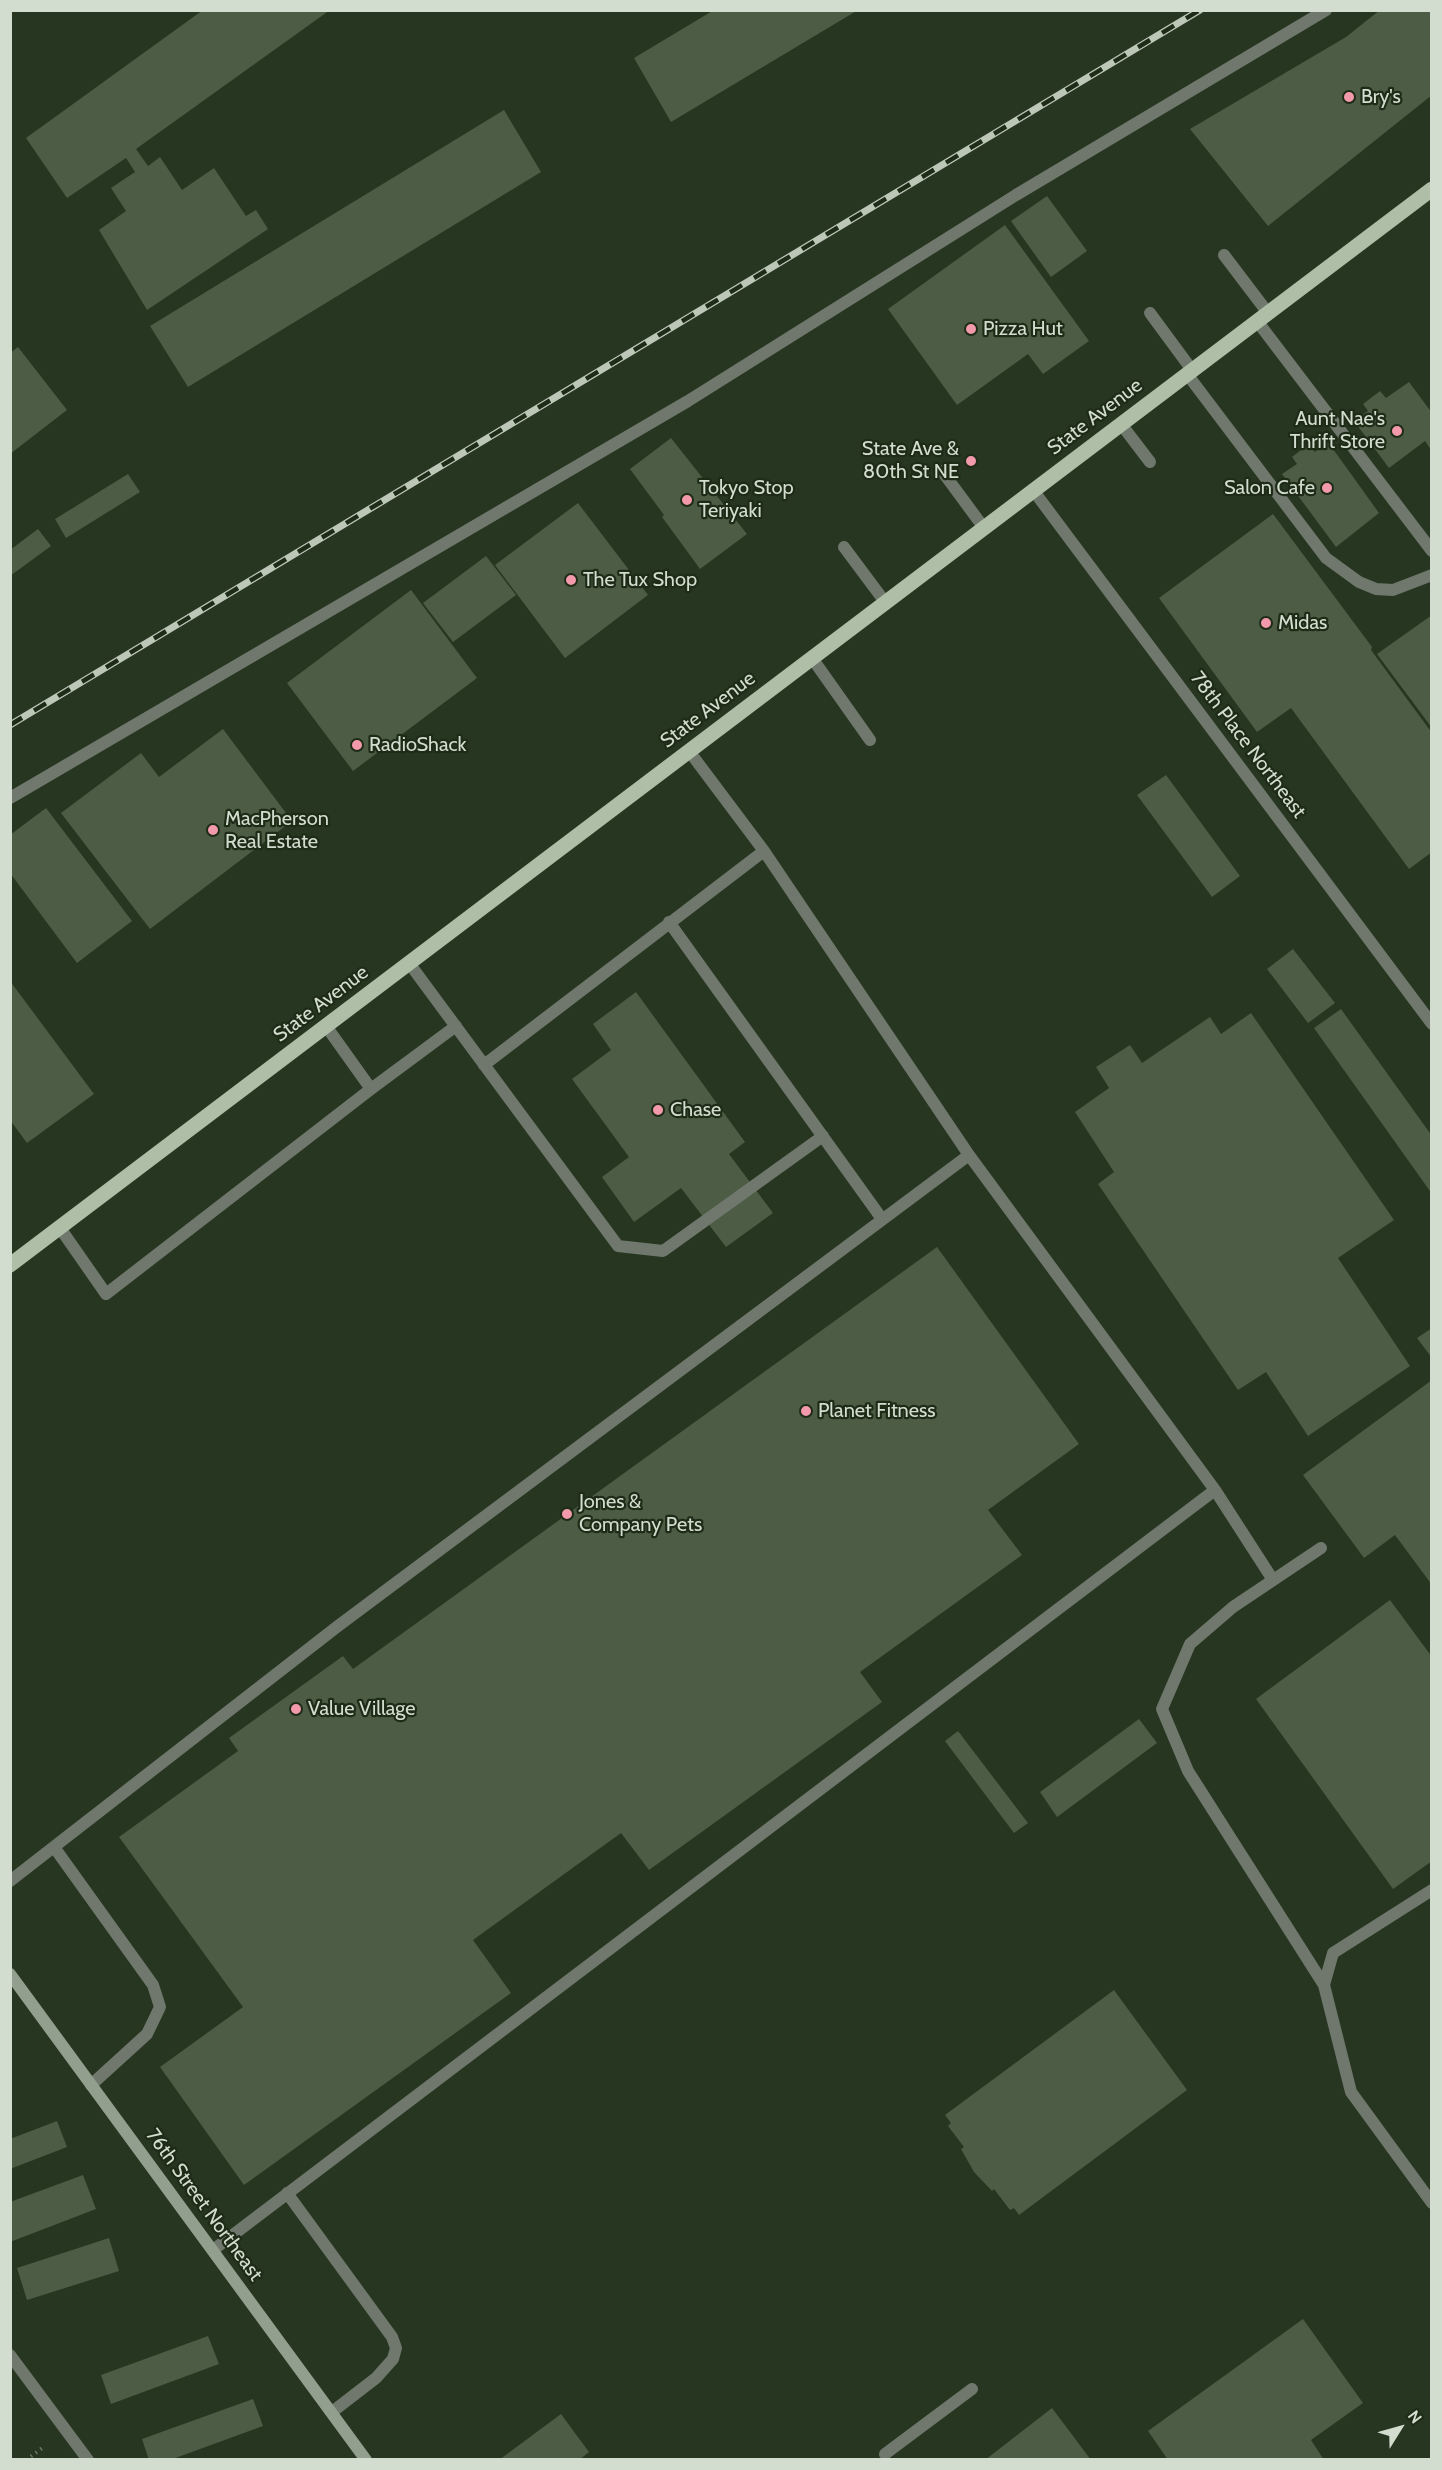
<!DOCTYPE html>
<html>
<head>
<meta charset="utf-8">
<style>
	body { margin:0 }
	#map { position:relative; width:1442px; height:2470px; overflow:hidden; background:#273621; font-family:Cabin,sans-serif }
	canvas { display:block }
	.frame { position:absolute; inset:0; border:12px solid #d3ddcf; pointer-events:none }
	.north { position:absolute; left:1370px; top:2398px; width:60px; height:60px; -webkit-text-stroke:4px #1e2c17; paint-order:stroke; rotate:53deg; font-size:16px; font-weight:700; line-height:24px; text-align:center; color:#d3ddcf }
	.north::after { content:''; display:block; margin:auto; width:21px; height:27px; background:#d3ddcf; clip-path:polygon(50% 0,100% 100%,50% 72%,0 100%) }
</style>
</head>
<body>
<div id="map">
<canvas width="1442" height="2470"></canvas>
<div class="frame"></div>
<div class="north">N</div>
</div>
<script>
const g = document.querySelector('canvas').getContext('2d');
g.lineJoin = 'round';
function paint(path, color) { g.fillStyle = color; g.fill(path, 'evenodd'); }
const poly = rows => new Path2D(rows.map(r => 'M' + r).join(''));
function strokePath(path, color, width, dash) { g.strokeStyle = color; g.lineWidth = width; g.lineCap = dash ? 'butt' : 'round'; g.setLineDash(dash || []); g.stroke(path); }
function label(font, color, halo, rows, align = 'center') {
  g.font = font + ' Cabin,sans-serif'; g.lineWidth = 4.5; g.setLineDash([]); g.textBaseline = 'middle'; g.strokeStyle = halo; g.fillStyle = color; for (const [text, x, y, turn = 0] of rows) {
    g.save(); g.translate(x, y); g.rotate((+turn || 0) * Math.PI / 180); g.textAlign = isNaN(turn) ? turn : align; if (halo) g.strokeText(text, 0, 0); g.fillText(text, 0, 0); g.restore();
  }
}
paint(poly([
	[203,10,330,10,136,149,148,166,160,157,182,190,214,168,246,216,256,210,268,229,147,310,99,230,126,211,111,188,135,172,126,158,67,198,26,138],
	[714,10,858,10,671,122,634,58],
	[1380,10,1432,10,1432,95,1268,226,1190,129,1346,37],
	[504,110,541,172,188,387,150,326],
	[1047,196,1087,251,1051,277,1011,221],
	[1005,225,1089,341,1043,374,1028,354,957,405,888,309],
	[18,347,67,410,10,454,10,353],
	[1409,382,1432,413,1432,451,1425,441,1389,468,1354,421,1368,411,1363,404,1380,391,1386,398],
	[671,438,747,534,700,569,662,517,664,515,630,469],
	[1328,442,1379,513,1336,547,1282,474,1297,464,1292,457,1309,444,1315,452],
	[128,474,140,492,66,538,55,519],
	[578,503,648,595,565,658,495,565],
	[1273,514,1372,647,1371,650,1432,733,1432,852,1409,869,1291,708,1257,732,1159,598],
	[38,529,51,546,10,576,10,550],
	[486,556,516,595,453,642,423,603],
	[411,590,477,678,353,771,287,683],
	[1432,615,1432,728,1377,654],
	[223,729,292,821,150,929,61,813,141,753,159,777],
	[1166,775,1240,876,1212,897,1137,795],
	[46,808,132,921,77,963,10,873,10,835],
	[1293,949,1335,1003,1308,1023,1267,969],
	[10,981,94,1094,27,1143,10,1120],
	[636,992,745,1142,729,1154,773,1213,726,1247,681,1188,634,1222,602,1177,629,1157,572,1079,611,1050,593,1024],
	[1341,1009,1432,1136,1432,1194,1314,1028],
	[1251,1013,1394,1220,1338,1258,1410,1366,1308,1436,1266,1372,1238,1390,1098,1184,1114,1172,1075,1112,1109,1088,1096,1067,1130,1045,1142,1063,1210,1017,1221,1034],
	[937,1247,1079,1444,988,1510,1022,1555,860,1672,882,1702,649,1870,621,1833,473,1940,511,1993,244,2185,160,2067,243,2007,119,1837,238,1751,229,1738,343,1656,353,1669],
	[1432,1328,1432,1358,1417,1338],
	[1432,1380,1432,1585,1395,1535,1364,1558,1303,1475],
	[1390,1600,1432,1657,1432,1861,1393,1889,1256,1699],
	[1139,1719,1157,1743,1057,1817,1040,1792],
	[958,1731,1028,1823,1014,1833,945,1741],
	[1114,1990,1187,2090,1019,2215,1014,2208,1010,2210,994,2189,992,2191,974,2172,961,2149,964,2147,948,2126,951,2123,945,2115],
	[57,2121,67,2147,10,2169,10,2139],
	[83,2175,96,2209,10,2242,10,2202],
	[109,2238,119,2271,27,2300,17,2268],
	[1303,2319,1363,2403,1311,2440,1324,2460,1168,2460,1148,2431],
	[208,2336,219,2364,111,2404,101,2375],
	[253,2399,263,2426,170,2460,149,2460,142,2439],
	[1052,2408,1091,2460,985,2460],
	[561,2414,589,2452,579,2460,499,2460]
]), '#4c5c45');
strokePath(poly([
	[26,2460,45,2446]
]), '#687563', 4, [1.5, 4.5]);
strokePath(poly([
	[1224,255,1268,313],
	[1150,313,1192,370],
	[1257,321,1432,551],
	[1187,374,1326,558,1359,582,1376,589,1393,590,1432,575],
	[1121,424,1150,462],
	[942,471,984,528],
	[844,547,885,602],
	[812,658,870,740],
	[10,798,688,401,1016,195,1326,10],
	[669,922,882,1219],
	[409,963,618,1246,663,1251,823,1136],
	[326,1026,371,1089],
	[484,1065,764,851,689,751],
	[60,1228,106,1294,371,1089,456,1026],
	[1215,1490,1273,1580],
	[1321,1548,1233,1607,1190,1644,1162,1709,1188,1771,1324,1985,1351,2092,1432,2203],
	[54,1847,153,1985,160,2007,147,2034,91,2085],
	[10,1881,338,1626,969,1155],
	[1324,1985,1333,1953,1432,1890],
	[287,2193,392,2337,396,2348,393,2359,376,2378,332,2412],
	[213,2250,1215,1490,969,1155,764,851],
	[10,2355,88,2460],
	[885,2454,972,2389]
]), '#70786d', 12);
strokePath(poly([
	[1033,490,1432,1024]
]), '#70786d', 12);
strokePath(poly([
	[10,1974,366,2460]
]), '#939f8e', 12);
strokePath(poly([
	[10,1265,1432,189]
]), '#aebea7', 15);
const rail = poly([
	[10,725,1200,10]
]);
strokePath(rail, '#bcc7b8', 7);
strokePath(rail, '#1e2c17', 4.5, [14]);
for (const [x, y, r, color] of [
	[1349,97,6,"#f29aac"],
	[971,329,6,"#f29aac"],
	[1397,431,6,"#f29aac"],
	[971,461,6,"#f29aac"],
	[1327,488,6,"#f29aac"],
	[687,500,6,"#f29aac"],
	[571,580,6,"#f29aac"],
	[1266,623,6,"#f29aac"],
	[357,745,6,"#f29aac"],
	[213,830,6,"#f29aac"],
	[658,1110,6,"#f29aac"],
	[806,1411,6,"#f29aac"],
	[567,1514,6,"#f29aac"],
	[296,1709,6,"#f29aac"]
]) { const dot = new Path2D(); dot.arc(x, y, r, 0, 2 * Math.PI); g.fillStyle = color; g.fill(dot); strokePath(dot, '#1e2c17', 2); }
label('20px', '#d3ddcf', '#1e2c17', [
	["Bry's",1361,97],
	["Pizza Hut",983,329],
	["Aunt Nae's",1385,419,"right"],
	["Thrift Store",1385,442,"right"],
	["State Ave &",959,449,"right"],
	["80th St NE",959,472,"right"],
	["Tokyo Stop",699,488],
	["Teriyaki",699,511],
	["Salon Cafe",1315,488,"right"],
	["The Tux Shop",583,580],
	["Midas",1278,623],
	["RadioShack",369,745],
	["MacPherson",225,819],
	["Real Estate",225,842],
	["Chase",670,1110],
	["Planet Fitness",818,1411],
	["Jones &",579,1502],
	["Company Pets",579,1525],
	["Value Village",308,1709]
], 'left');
label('20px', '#d3ddcf', '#1e2c17', [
	["State Avenue",1095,417,-37],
	["State Avenue",708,710,-37],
	["78th Place Northeast",1248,745,53],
	["State Avenue",321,1004,-37],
	["76th Street Northeast",204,2205,54]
]);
</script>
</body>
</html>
